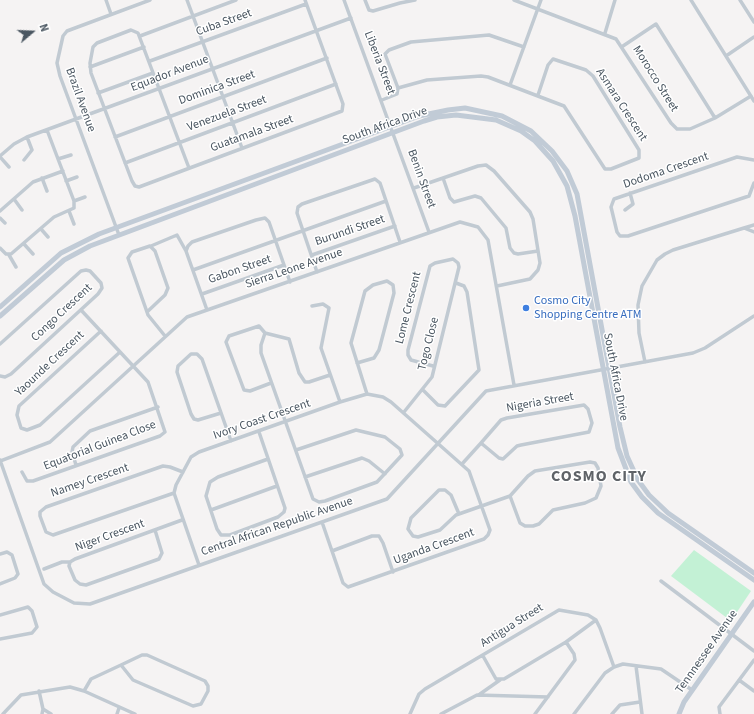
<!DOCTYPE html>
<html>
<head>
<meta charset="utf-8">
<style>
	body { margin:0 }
	#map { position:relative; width:754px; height:714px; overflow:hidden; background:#f5f3f3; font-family:"Source Sans 3",sans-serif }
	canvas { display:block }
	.north { position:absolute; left:12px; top:12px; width:40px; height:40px; -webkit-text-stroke:3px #fff; paint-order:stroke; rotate:71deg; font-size:11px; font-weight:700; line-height:16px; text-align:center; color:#4a5661 }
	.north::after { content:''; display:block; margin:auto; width:14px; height:18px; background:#4a5661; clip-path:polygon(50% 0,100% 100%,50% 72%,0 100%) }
</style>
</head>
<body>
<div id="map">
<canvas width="754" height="714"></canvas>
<div class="north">N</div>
</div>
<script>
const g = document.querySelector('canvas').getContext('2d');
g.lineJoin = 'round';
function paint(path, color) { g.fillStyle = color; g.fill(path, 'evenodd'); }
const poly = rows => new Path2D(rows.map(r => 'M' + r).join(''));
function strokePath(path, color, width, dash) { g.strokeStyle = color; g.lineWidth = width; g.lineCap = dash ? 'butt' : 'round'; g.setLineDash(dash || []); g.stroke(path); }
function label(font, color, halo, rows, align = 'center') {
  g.font = font + ' "Source Sans 3",sans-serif'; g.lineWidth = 3; g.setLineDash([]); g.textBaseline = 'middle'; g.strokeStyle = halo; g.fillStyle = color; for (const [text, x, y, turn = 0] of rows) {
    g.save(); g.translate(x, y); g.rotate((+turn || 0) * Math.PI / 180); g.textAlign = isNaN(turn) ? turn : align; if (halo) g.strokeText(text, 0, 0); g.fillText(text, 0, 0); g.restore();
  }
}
paint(poly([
	[694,550,751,591,731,621,671,576]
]), '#c3f1d5');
strokePath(poly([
	[106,0,111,14],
	[187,0,242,148],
	[344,0,429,232],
	[365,0,369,10,373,11,400,3,415,0],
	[514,0,616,39,671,123,677,129,690,129,715,118,751,96],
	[691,0,754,101],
	[740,0,754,22],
	[605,33,615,0],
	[140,36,236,0],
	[623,46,656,24,715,118],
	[726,56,754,37],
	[150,61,306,4],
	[90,67,144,47],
	[510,85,541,0],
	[398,88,427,80,481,76,488,77,564,106,605,169,611,169,639,158,639,150,593,76,586,70,553,59,548,65,538,95],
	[398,88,385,54,389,50,411,42,489,35,524,47],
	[98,93,153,73],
	[382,100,397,94,398,88],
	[115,137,327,58],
	[0,156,14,144,27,137,351,18],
	[0,157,9,167],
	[58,159,71,155],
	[24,160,32,150,27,137],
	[754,160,737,157,614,199,611,207,617,232,620,236,628,236,749,196,754,183],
	[125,163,336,84],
	[189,168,138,33,131,30,97,43,93,47,90,63,91,73,132,181,135,186,139,187,342,111,343,104,305,0],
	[42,178,47,191],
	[443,178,450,198,454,202,475,196,481,198,506,228,510,248,514,253,518,254,538,251],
	[66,181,77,177],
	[414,188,478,166,486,165,494,171,530,212,533,219,540,263,538,270,530,279,497,286],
	[14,199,22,210],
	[74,201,85,197],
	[625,210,633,204,630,193],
	[0,211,33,182,63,171],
	[69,211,74,224],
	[0,218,5,223],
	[744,228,754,225],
	[41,229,48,237],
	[119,235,60,76,57,63,63,36,67,31,150,0],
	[24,244,33,254],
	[151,246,177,235,186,251],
	[0,248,6,254,11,254,54,217,74,208,74,201,47,130],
	[9,255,16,267],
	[312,255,395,226],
	[193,270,386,201],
	[317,272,297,213,298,207,302,204,375,179,380,183,400,242],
	[202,294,284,265],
	[312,306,323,304,329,308,321,348,340,402],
	[207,310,186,251,188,246,192,242,256,220,265,218,269,222,290,282],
	[147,312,165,295,168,288,155,251,150,246,132,252,128,258,129,261,147,312,148,315,165,336],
	[101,331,19,406,17,415,21,428,27,430,40,425,120,352],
	[265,333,261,345,261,353,313,499,319,502,325,501,377,482,402,455,400,449,385,437,356,430,296,450],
	[0,344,81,271,86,270,90,271,101,283,102,288,98,294,11,374,5,377,0,376],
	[645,362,639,333,638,305,642,286,657,260,665,254,673,250,744,228,754,232],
	[357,363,374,358,379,350,394,293,393,285,387,281,373,285,365,291,351,343,367,394],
	[271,383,250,391,244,390,226,342,229,336,259,326,265,333,289,339,299,373,305,382,309,382,330,375],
	[423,390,438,405,445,406,479,370,467,292,464,286,456,283],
	[404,412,432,377,459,267,458,263,453,259,435,263,430,266,408,350,408,355,411,360,433,366],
	[221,413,198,420,194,419,191,414,177,372,178,366,191,354,197,354,202,359,231,441],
	[259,432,285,508,284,512,278,517,230,535,221,535,217,529,206,496,210,482,218,477,268,459],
	[0,460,44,584,53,592,74,603,90,604,387,499,486,391,693,353,705,348,754,316],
	[0,461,50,442,187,317,460,222,478,227,488,240,514,385],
	[462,464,481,443,501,420,507,418,584,405,588,409,592,423,589,432,521,445,517,446,503,459,499,458,481,443],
	[76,465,72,452,73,447,90,431,158,407],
	[22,472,27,481,33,481,160,436,165,432,148,382,81,310],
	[305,477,362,458,369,461,385,474],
	[174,493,53,535,46,532,40,516,40,512,46,507,163,466,170,467,183,472],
	[211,510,277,486],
	[459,514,451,495,445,490,439,490,411,518,408,529,413,536,418,537,440,530,456,515,510,496,528,476,535,471,590,462,595,463,598,468,601,486,596,498,585,503,553,510,539,524,533,526,525,526,520,523,510,496],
	[155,530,162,553,159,559,86,585,80,584,75,580,69,566,70,562,75,559,182,520],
	[332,551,372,536,379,536,383,543,393,572],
	[0,554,7,552,12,555,18,574,15,578,0,584],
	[199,565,174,493,176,485,191,457,199,452,340,402,367,394,383,397,391,402,469,471,490,530,488,535,484,539,348,587,343,583,322,522],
	[44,569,62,562,70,562],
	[661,581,754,651],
	[0,615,28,607,32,611,37,627,32,633,0,639],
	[483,656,496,679,504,679,566,642,596,620],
	[636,666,642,714],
	[739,680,754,691],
	[39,691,43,709,42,714],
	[84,691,91,679,121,665,133,680,193,706,201,704,208,691,208,686,205,681,147,655,142,655,121,665],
	[480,694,500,680],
	[43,709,51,714],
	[3,714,21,695,70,687,84,691,135,714],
	[117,714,119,708],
	[410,714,419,694,425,689,559,610,588,615,596,620,600,628,614,667],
	[441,714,477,695,548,697],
	[535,714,575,660,574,654,566,642],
	[574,714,605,673,614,667,623,664,661,669,692,690],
	[612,714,620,705,640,702],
	[720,714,719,707,754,660]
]), '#c1cad2', 3.5);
strokePath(poly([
	[0,307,61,253,99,234,419,116,448,110,465,108,502,116,531,131,552,151,567,171,577,194,620,427,627,456,638,480,649,495,668,513,754,573],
	[0,316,64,260,90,246,424,121,437,117,456,115,496,120,521,131,535,141,553,161,567,186,575,216,618,448,631,482,642,497,658,513,754,580],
	[679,714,684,702,754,602]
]), '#c1cbd6', 5);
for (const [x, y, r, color] of [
	[526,308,4,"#3f7fe0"]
]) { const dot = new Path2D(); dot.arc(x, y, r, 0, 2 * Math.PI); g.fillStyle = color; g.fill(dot); strokePath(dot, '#fff', 1.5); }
label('12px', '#4a5661', '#fff', [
	["Cuba Street",224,23,-20],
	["Liberia Street",379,63,69],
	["Equador Avenue",170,74,-21],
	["Morocco Street",655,79,58],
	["Dominica Street",217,88,-20],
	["Brazil Avenue",80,100,70],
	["Asmara Crescent",621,105,57],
	["Venezuela Street",227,114,-20],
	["South Africa Drive",385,126,-20],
	["Guatamala Street",252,134,-20],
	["Dodoma Crescent",666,171,-19],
	["Benin Street",421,179,70],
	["Burundi Street",350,231,-19],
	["Sierra Leone Avenue",294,269,-19],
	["Gabon Street",240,270,-19],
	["Lome Crescent",409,308,-76],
	["Congo Crescent",62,313,-43],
	["Togo Close",429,344,-76],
	["Yaounde Crescent",50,364,-43],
	["South Africa Drive",615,377,79],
	["Nigeria Street",540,403,-10],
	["Ivory Coast Crescent",262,420,-19],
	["Equatorial Guinea Close",100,446,-21],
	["Namey Crescent",90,481,-19],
	["Central African Republic Avenue",277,527,-19],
	["Niger Crescent",110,536,-20],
	["Uganda Crescent",434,547,-20],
	["Antigua Street",512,626,-32],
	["Tennnessee Avenue",707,652,-55]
]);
label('12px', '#366cbe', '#fff', [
	["Cosmo City",534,301],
	["Shopping Centre ATM",534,315]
], 'left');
g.letterSpacing = '1px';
label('bold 16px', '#5f6368', '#fff', [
	["COSMO CITY",599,477]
]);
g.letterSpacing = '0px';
</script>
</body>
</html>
